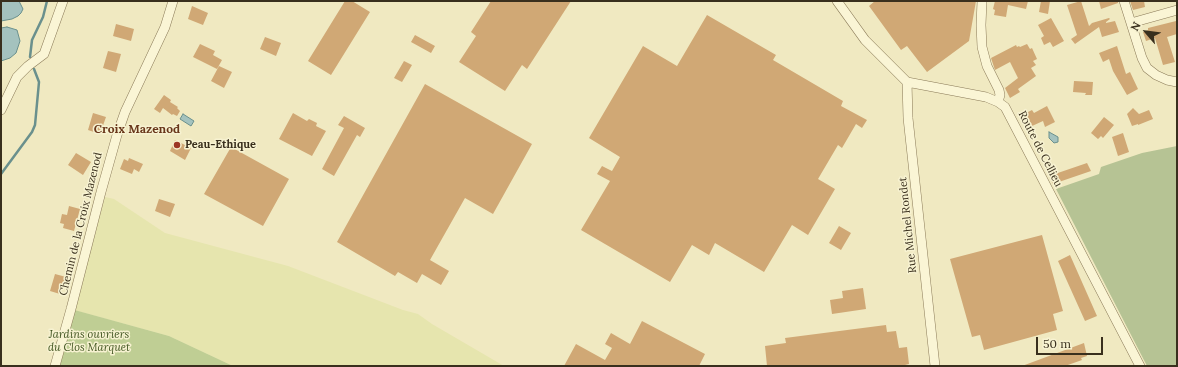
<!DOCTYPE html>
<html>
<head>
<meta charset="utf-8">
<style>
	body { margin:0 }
	#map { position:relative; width:1178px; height:367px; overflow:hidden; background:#f0e9c1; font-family:Lora,serif }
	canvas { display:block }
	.frame { position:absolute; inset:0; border:2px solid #392f1d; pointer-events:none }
	.north { position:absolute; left:1126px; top:12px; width:40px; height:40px; -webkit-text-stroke:3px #f7f2d1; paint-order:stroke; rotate:298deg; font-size:11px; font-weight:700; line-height:16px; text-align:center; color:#392f1d }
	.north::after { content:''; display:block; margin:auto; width:14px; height:18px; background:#392f1d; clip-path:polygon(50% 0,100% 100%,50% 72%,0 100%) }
	.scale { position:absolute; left:1036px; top:337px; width:67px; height:18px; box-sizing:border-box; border:2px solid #392f1d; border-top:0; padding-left:5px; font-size:12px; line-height:14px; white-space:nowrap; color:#392f1d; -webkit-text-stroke:3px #f7f2d1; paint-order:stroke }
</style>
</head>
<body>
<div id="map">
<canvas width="1178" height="367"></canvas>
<div class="frame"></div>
<div class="north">N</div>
<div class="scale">50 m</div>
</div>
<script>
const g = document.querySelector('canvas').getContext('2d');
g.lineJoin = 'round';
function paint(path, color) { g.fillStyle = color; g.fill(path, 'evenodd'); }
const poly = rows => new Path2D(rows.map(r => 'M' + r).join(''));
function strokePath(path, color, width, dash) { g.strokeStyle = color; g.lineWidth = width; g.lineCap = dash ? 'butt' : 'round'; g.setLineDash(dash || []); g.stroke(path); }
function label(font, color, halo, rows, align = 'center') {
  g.font = font + ' Lora,serif'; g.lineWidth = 3; g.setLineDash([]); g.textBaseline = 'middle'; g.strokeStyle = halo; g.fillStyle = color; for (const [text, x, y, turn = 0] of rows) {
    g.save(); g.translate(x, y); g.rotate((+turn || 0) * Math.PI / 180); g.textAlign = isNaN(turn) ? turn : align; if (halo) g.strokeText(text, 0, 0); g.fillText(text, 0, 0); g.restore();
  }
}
paint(poly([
	[105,197,114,199,165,233,288,266,403,310,418,314,432,324,504,366,233,366,169,336,74,310]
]), '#e6e5ae');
paint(poly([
	[71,309,169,336,233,366,55,366]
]), '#bfce94');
paint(poly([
	[1177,146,1177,366,1147,366,1056,189,1099,174,1101,167,1142,153]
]), '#b6c394');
const water = poly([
	[1,1,19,1,23,9,21,13,18,16,12,19,1,21,1,1],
	[7,27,17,30,20,41,16,53,10,58,1,61,1,28,7,27],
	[183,114,194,121,191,126,180,119,183,114],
	[1049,132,1058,137,1058,142,1054,143,1049,138,1049,132]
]);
paint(water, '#a4c2be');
strokePath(water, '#6a908d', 1);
strokePath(poly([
	[30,57,32,40,43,17,47,1],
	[1,174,32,132,35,125,39,82,34,69]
]), '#6a908d', 2.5);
paint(poly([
	[345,1,352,1,370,12,331,75,308,61],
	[491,1,571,1,527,69,522,65,505,91,459,62,476,36,471,32],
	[875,1,976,1,969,41,927,72,907,46,901,50,869,6],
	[995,1,1028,1,1026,9,1008,5,1006,17,994,15,995,10,993,9],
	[1041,1,1050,1,1048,14,1039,12],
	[1081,1,1089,26,1092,23,1109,18,1110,19,1106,22,1106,23,1115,21,1119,32,1102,37,1099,27,1075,44,1071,39,1077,35,1067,5],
	[1099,1,1118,1,1118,3,1101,9],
	[1130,1,1144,1,1145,7,1133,10],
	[192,6,208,13,203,25,188,19],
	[707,15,776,55,773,60,843,101,841,106,867,120,862,128,856,124,842,148,838,145,818,179,835,189,808,235,792,225,764,272,715,243,709,255,692,245,670,282,581,230,610,181,597,174,602,166,612,171,620,157,589,138,643,46,677,66],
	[1051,18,1064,41,1053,47,1050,42,1044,45,1041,38,1044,36,1038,25],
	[1176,21,1177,34,1167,37,1175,62,1163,65,1155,38,1146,41,1143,32,1148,30,1148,28],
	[116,24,134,29,131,41,113,36],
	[415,35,435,46,431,53,411,42],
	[265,37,281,43,276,56,260,49],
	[200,44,215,51,213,55,222,60,217,69,193,57],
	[1027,44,1030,49,1032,48,1037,59,1033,61,1036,65,1031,68,1036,76,1018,89,1020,92,1010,98,1005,88,1018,78,1010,62,995,70,991,58,1016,45,1017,47,1019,46,1020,47],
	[1117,46,1126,74,1130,72,1138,89,1127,95,1113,71,1109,59,1103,62,1099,53],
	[108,51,121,54,116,72,103,68],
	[404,61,412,65,402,82,394,78],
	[219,66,232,72,224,88,211,81],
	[1074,81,1093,82,1092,95,1085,95,1086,93,1073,92],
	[425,84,532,144,493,214,465,198,430,260,449,271,441,285,422,274,417,283,398,272,395,276,337,242],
	[164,95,171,100,170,102,178,107,177,108,180,111,177,116,173,114,172,115,163,108,160,113,154,109],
	[1047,106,1055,122,1045,127,1043,121,1032,126,1026,113,1032,110,1034,113],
	[1133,108,1139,114,1149,110,1153,119,1138,125,1138,124,1132,126,1127,114],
	[93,113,106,117,100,134,88,130],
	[293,113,307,121,309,119,317,123,316,126,326,131,312,156,279,139],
	[344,116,365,128,360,137,357,135,334,176,322,169,344,128,338,125],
	[1104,117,1114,125,1103,138,1101,136,1098,139,1091,133],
	[1123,133,1129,152,1118,156,1112,137],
	[175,140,191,148,185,160,170,151],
	[231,147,289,179,263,226,204,194],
	[76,153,91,162,83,175,68,165],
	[129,158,143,164,139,172,134,169,132,174,120,169,124,159,128,161],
	[1087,163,1091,171,1053,184,1049,176],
	[159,199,175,204,170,217,155,211],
	[69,206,80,209,74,231,63,228,64,224,60,223,62,214,67,215],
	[839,226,851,233,841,250,829,243],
	[1042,235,1063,311,1053,314,1057,330,984,350,980,335,972,337,950,259],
	[1070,255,1097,316,1085,321,1058,261],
	[55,274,66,277,64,286,62,286,60,294,50,291],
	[863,288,866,309,832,314,830,300,843,298,842,291],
	[642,321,705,354,699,366,564,366,576,344,605,360,612,348,605,344,611,333,630,344],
	[886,325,887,332,896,331,899,348,907,347,909,364,901,366,767,366,765,346,786,343,785,338],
	[1084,343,1087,356,1081,358,1082,360,1065,366,1022,366]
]), '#d0a875');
const minor = poly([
	[837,1,865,40,907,82,986,97,998,102,1005,107,1140,366],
	[982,1,981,25,982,47,987,66,999,90,1000,95,998,102],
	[1124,1,1142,58,1147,68,1156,75,1167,80,1177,82],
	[1131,23,1177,10],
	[907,82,908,118,935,366],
	[1,110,17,77,28,66,44,54,63,1],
	[55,366,71,309,101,192,117,135,125,112,165,27,173,1]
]);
strokePath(minor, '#8a7a58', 10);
strokePath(minor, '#faf5d5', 9);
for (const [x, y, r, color] of [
	[177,145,4,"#9c3625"]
]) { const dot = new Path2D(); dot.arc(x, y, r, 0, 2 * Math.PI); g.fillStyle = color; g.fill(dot); strokePath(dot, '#f7f2d1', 1.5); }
label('bold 11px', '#392f1d', '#f7f2d1', [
	["Peau-Ethique",185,145]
], 'left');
label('11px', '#392f1d', '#f7f2d1', [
	["Route de Cellieu",1040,149,63],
	["Chemin de la Croix Mazenod",81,224,-76],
	["Rue Michel Rondet",908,225,-96]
]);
label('italic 11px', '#425622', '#f7f2d1', [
	["Jardins ouvriers",89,335],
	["du Clos Marquet",89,348]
]);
label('bold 12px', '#68361a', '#f7f2d1', [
	["Croix Mazenod",137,130]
]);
</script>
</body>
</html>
